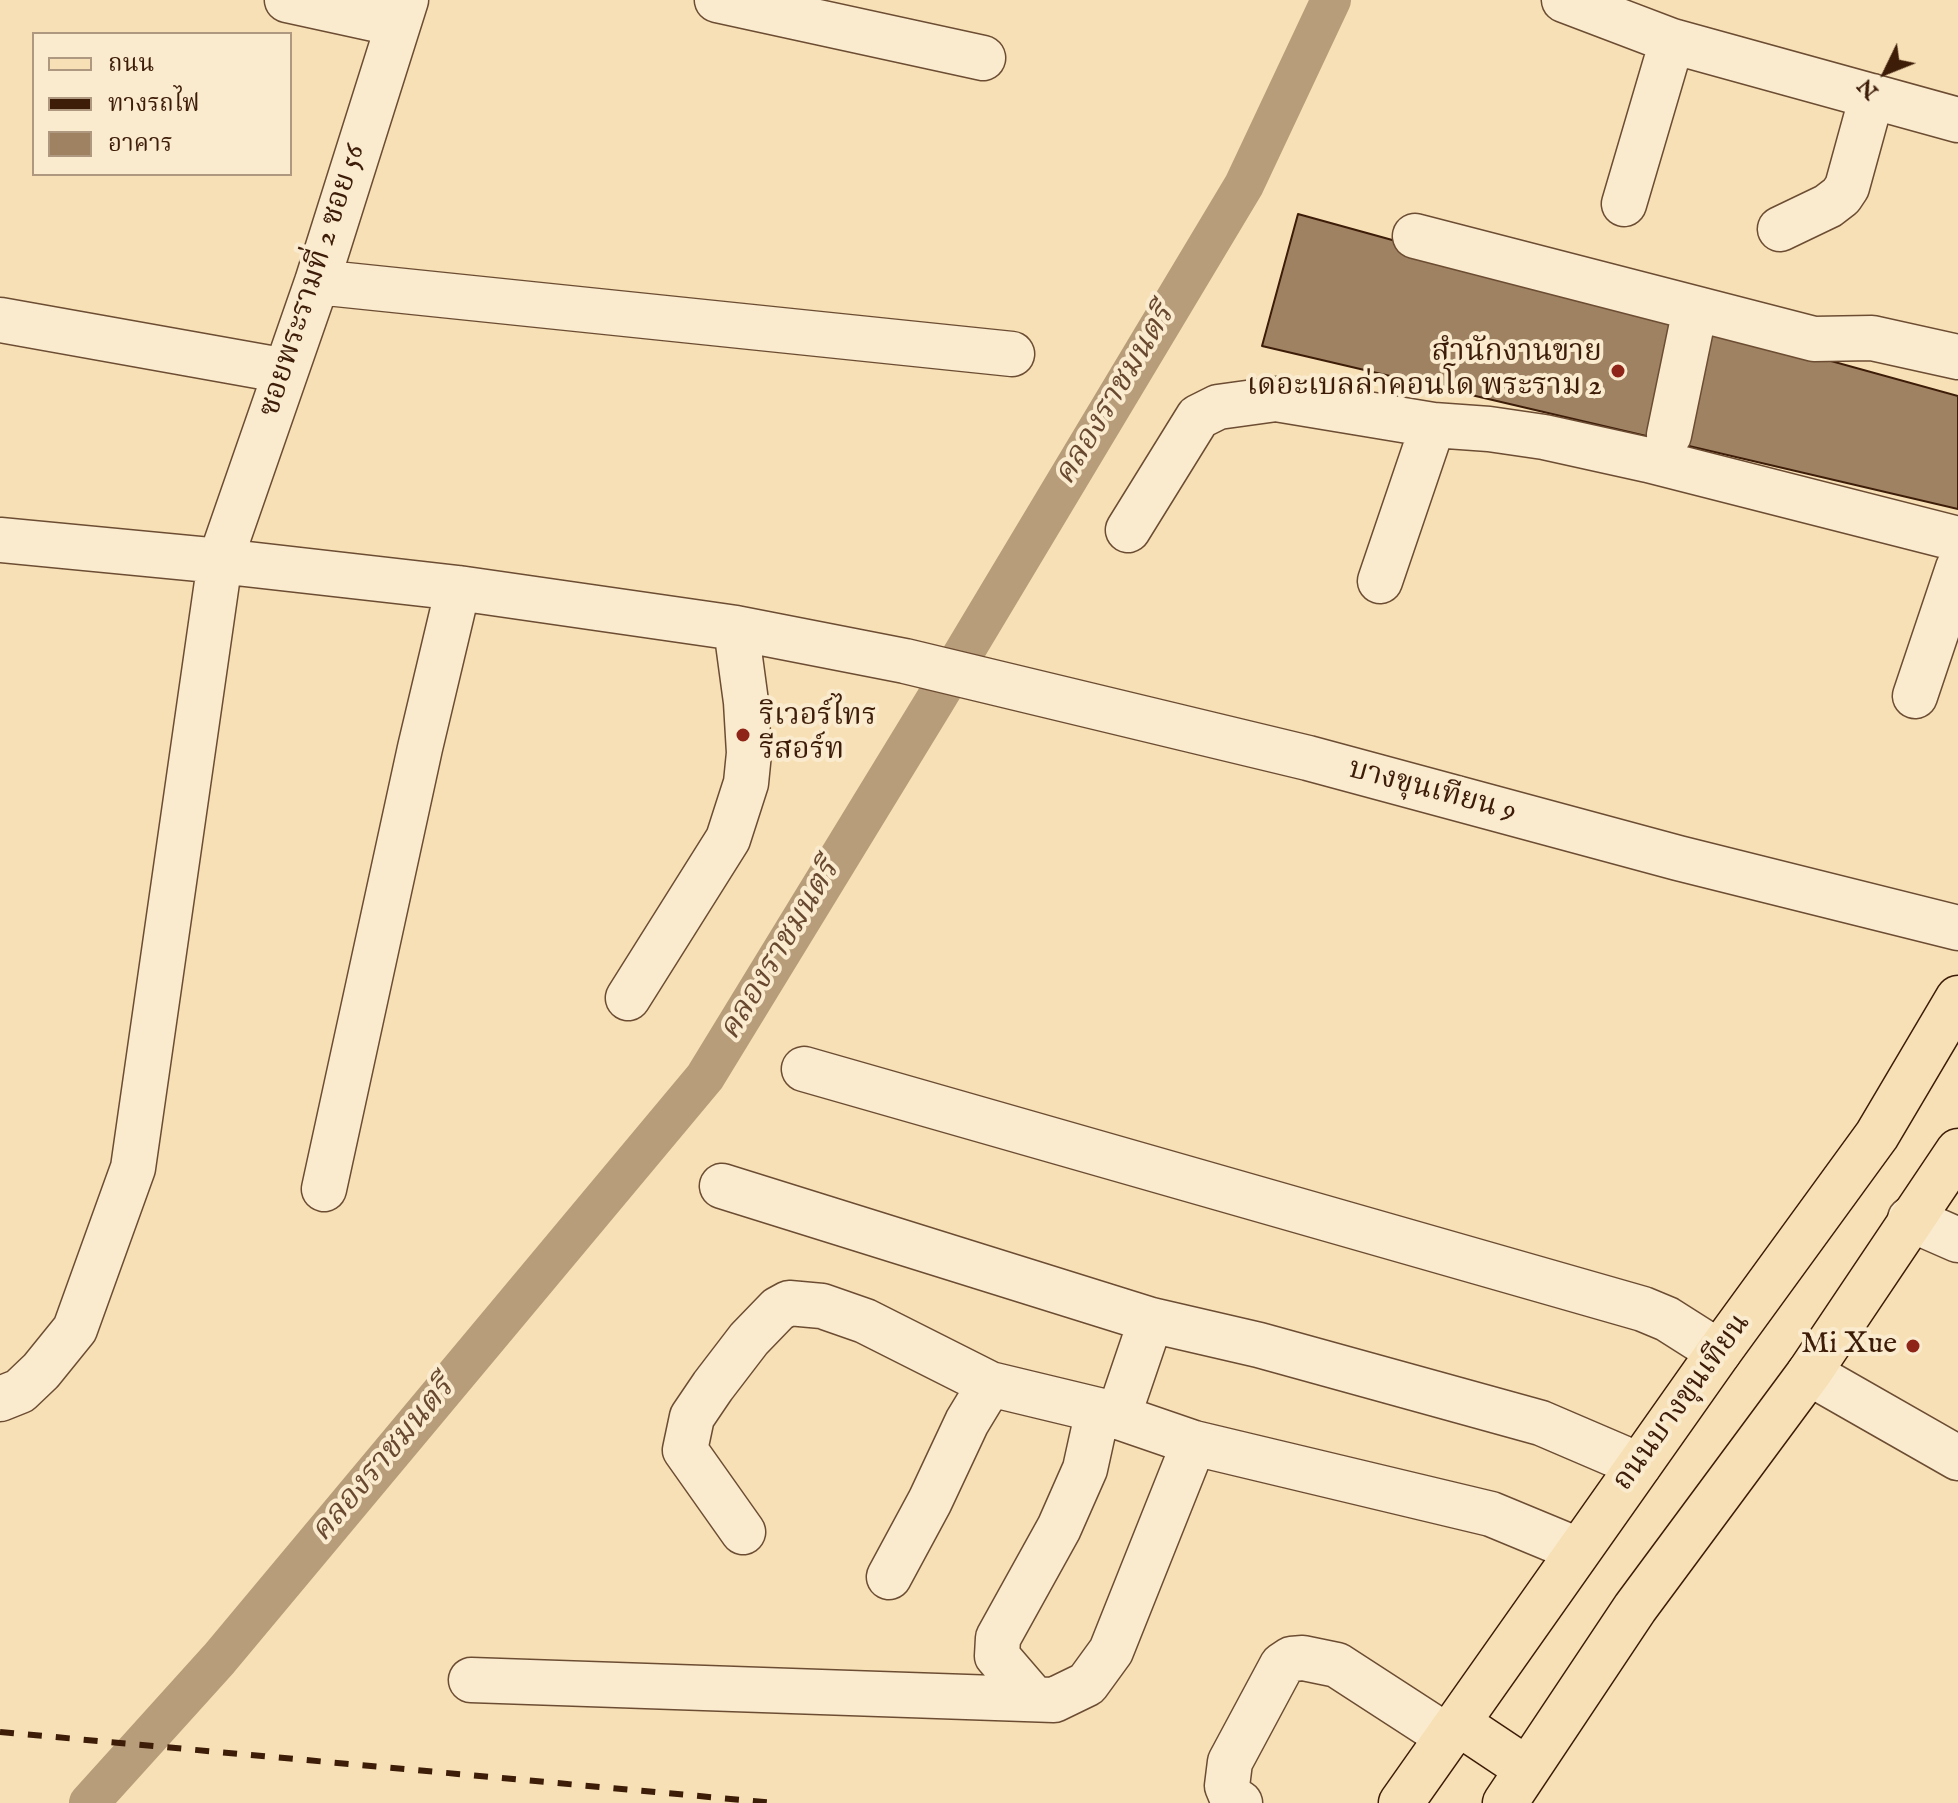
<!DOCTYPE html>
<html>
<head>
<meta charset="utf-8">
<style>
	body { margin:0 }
	#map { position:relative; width:1958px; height:1803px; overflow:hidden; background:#f7e0b5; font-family:"IM FELL English","Noto Serif Thai",serif }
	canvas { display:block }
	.legend { position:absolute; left:32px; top:32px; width:260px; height:144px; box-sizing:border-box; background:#faebcf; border:2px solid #ae987f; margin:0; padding:10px 14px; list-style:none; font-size:24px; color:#3d1c08 }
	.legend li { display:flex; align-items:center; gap:16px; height:40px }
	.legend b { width:40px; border:2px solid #ae987f }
	.north { position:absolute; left:1846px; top:32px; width:80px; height:80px; -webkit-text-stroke:6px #faebcf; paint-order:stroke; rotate:227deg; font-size:22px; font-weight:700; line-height:32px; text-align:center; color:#3d1c08 }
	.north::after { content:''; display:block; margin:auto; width:28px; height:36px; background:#3d1c08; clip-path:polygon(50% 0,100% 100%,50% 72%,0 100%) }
</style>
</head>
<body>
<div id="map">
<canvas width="1958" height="1803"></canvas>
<ul class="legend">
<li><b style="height:10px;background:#f7e0b5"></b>ถนน</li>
<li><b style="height:10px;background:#3d1c08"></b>ทางรถไฟ</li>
<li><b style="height:22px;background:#9e8262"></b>อาคาร</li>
</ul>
<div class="north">N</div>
</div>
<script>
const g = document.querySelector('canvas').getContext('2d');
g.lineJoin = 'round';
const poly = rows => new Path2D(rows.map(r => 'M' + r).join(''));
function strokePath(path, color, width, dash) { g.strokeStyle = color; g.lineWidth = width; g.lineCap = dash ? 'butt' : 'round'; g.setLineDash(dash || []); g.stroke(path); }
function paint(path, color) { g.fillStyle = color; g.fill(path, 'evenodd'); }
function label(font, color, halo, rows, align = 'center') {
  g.font = font + ' "IM FELL English","Noto Serif Thai",serif'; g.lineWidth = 8; g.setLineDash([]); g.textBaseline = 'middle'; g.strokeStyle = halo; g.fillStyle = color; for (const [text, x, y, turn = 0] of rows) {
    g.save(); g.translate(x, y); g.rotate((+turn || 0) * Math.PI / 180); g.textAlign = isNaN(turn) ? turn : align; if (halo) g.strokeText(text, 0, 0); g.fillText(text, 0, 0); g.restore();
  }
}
strokePath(poly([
	[89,1803,219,1659,705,1077,936,699,1244,185,1331,0]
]), '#b89d7a', 40);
const building = poly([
	[1298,214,1958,396,1958,509,1262,346,1298,214]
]);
paint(building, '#9e8262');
strokePath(building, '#3d1c08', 2);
const minor = poly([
	[287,0,397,24],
	[717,0,983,58],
	[1564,0,1672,41,1958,120],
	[1624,204,1672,41],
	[1780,229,1828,206,1841,196,1847,187,1872,96],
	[1415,236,1814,339,1872,338,1958,357],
	[317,282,1012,354],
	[0,320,286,371],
	[1669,435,1695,309],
	[1128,530,1198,417,1218,407,1276,399,1433,425],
	[0,540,220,561,458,588,736,628,905,661,1308,758,1678,858,1958,928],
	[1380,581,1433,425,1489,429,1544,437,1648,460,1958,539],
	[1915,696,1958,568],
	[628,998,728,839,746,783,749,753,746,702,736,628],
	[804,1069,1643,1309,1667,1319,1719,1352],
	[722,1186,1151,1320,1259,1345,1541,1423,1639,1465],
	[324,1189,420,748,458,588],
	[1910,1219,1958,1240],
	[1809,1373,1958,1458],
	[0,1399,20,1391,41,1371,75,1329,133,1168,220,561,317,282,406,0],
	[1118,1417,1151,1320],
	[743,1532,685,1450,692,1417,713,1386,749,1339,778,1309,789,1303,822,1306,865,1321,990,1384,1098,1410,1194,1443,1491,1514,1578,1550],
	[889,1577,930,1501,967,1422,990,1384],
	[471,1680,1054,1700,1087,1684,1111,1651,1194,1443],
	[1034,1699,997,1656,998,1638,1059,1528,1085,1469,1098,1410],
	[1240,1803,1232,1798,1227,1786,1230,1762,1282,1665,1291,1659,1303,1658,1337,1665,1448,1737]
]);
const major = poly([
	[1458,1723,1527,1769],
	[1401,1803,1719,1352,1877,1135,1958,998],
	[1505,1803,1635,1608,1809,1373,1958,1151]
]);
strokePath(minor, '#6c4d33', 47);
strokePath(major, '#3d1c08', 47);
strokePath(minor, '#faebcf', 44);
strokePath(major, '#f7e0b5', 44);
strokePath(poly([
	[0,1732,775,1803]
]), '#3d1c08', 6, [14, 14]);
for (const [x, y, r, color] of [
	[1618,371,8,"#8f2418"],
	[743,735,8,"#8f2418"],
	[1913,1346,8,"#8f2418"]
]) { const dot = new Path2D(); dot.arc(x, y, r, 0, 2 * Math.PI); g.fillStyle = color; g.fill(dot); strokePath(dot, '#faebcf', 3); }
label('30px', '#3d1c08', '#faebcf', [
	["ซอยพระรามที่ 2 ซอย 56",314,281,-72],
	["บางขุนเทียน 9",1432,792,15],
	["ถนนบางขุนเทียน",1683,1403,-54]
]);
label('30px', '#3d1c08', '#faebcf', [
	["สำนักงานขาย",1602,354],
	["เดอะเบลล่าคอนโด พระราม 2",1602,388],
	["ริเวอร์ไทร",759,718,"left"],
	["รีสอร์ท",759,752,"left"],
	["Mi Xue",1897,1346]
], 'right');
label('italic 32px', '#684930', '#faebcf', [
	["คลองราชมนตรี",1116,396,-59],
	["คลองราชมนตรี",781,951,-59],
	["คลองราชมนตรี",384,1461,-50]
]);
</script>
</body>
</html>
